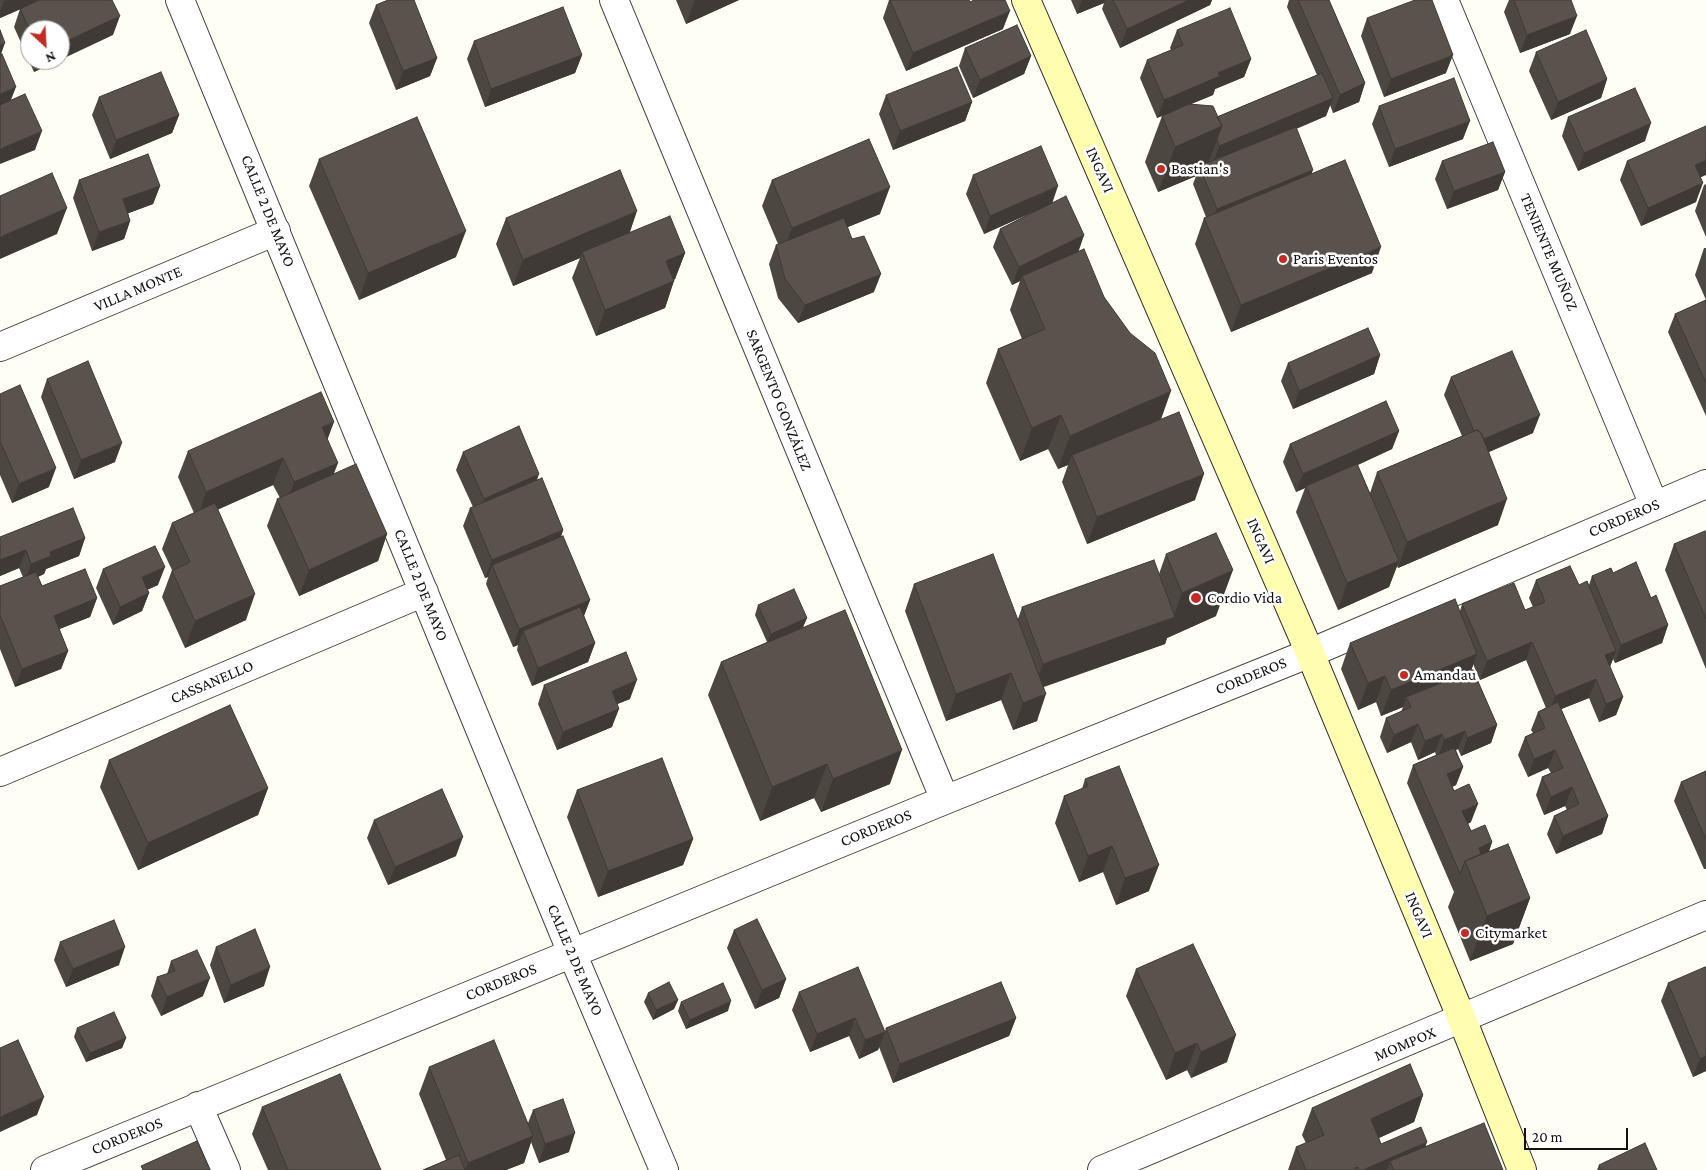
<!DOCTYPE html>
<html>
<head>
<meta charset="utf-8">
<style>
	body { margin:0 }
	#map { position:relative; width:1706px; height:1170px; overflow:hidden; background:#fffef5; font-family:"Crimson Pro",serif }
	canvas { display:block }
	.north { position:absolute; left:20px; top:20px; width:50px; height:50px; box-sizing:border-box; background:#fff; border:1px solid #a0a0a0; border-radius:50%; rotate:155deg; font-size:14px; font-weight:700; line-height:20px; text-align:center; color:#111 }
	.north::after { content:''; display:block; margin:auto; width:18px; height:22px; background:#c52b25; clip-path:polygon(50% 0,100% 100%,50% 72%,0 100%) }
	.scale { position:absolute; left:1524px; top:1128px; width:104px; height:22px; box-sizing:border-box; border:2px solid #111; border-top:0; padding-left:6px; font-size:15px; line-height:18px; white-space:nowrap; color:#111; -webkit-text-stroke:4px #fff; paint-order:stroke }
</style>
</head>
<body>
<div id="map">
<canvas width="1706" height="1170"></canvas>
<div class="north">N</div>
<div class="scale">20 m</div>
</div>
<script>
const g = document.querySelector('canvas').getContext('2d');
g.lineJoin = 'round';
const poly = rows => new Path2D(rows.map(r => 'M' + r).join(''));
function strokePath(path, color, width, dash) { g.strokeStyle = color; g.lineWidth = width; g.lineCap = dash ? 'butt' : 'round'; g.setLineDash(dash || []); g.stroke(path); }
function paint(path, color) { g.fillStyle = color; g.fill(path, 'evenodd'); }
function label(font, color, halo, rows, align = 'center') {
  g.font = font + ' "Crimson Pro",serif'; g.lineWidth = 5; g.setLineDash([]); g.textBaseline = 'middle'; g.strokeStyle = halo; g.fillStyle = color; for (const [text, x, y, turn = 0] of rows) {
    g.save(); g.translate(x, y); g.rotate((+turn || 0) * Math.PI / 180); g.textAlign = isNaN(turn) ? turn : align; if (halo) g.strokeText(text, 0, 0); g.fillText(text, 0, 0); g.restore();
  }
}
const minor = poly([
	[180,0,572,953,664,1170],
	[614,0,945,800],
	[1444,0,1654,505],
	[0,347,276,231],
	[0,772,424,592],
	[198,1106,226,1170],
	[45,1170,945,800,1310,653,1706,484],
	[1102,1170,1706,915]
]);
const secondary = poly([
	[1026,0,1310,653,1462,1019,1522,1170]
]);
strokePath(minor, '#444', 30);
strokePath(secondary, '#333', 30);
strokePath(minor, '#fff', 28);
strokePath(secondary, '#fffdb0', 28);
paint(poly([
	[0,0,112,0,113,35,30,30,30,60,59,60,34,72,14,27,20,9,0,18],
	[676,0,739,0,686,24],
	[889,0,969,0,970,2,1003,29,906,71,883,18],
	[1071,0,1212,0,1210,5,1120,48,1102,9,1104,3,1077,14],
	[1289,0,1329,0,1365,83,1359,102,1333,113,1330,105,1326,116,1296,129,1312,173,1372,273,1231,332,1195,244,1204,218,1206,217,1193,184,1196,176,1158,192,1145,162,1162,116,1166,114,1157,118,1140,78,1147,60,1171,50,1170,48,1177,30,1251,59,1244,77,1215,89,1213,95,1191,104,1217,117,1317,75,1287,7],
	[1509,0,1571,0,1570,34,1520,53,1504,12],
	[376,5,437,58,430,76,396,90,369,23],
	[1367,18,1446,73,1384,97,1361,36],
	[474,41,582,55,575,73,485,107,467,59],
	[965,48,1031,56,1024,74,973,98,959,66],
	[1536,52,1607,79,1601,98,1551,120,1529,71],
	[886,95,972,102,965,121,893,150,879,114],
	[99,97,179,115,172,133,110,159,92,115],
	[1379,106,1463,139,1389,167,1372,124],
	[1568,117,1645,141,1578,171,1562,136],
	[319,159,456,257,359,300,309,186],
	[1442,161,1505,172,1498,190,1447,209,1435,179],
	[1627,161,1700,178,1696,202,1641,226,1620,180],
	[973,175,1052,203,1084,235,1078,251,1104,297,1161,419,1195,500,1087,544,1062,482,1068,465,1058,469,1048,449,1020,461,986,383,998,349,1022,339,1010,310,1020,281,1012,285,993,247,1000,229,1039,209,984,234,966,194],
	[79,180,160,186,153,204,128,213,130,221,124,239,92,251,73,198],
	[772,180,880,214,847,227,874,292,798,323,778,298,769,264,776,245,778,244,762,206],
	[1706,184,1706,237,1695,211,1704,185],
	[506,218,630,232,685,253,675,279,674,280,665,308,596,336,572,278,580,258,513,286,496,244],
	[1704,248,1706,248,1706,300,1695,275],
	[1706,300,1706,416,1668,332,1675,314],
	[1380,355,1374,374,1293,409,1281,381,1288,363],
	[1451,377,1533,433,1489,452,1498,525,1398,568,1397,566,1389,587,1338,610,1296,512,1305,488,1296,492,1283,462,1290,444,1399,431,1392,449,1358,465,1370,493,1377,472,1462,436,1444,395],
	[47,379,115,462,74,479,41,397],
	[0,394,49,487,12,503,0,475],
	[327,439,334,474,387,534,378,561,299,596,267,526,277,499,280,498,273,485,218,509,246,620,185,648,162,597,172,570,162,549,172,523,194,513,178,477,188,451],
	[463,452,537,480,563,530,561,537,590,600,584,616,595,643,588,662,532,686,517,650,518,645,513,647,486,584,488,577,485,578,463,526,470,508,473,507,456,470],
	[1706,534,1706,669,1665,570,1674,544],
	[0,537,85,538,79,556,46,569,44,574,38,577,42,586,97,598,90,617,59,629,68,651,61,669,15,687,0,649,0,586,23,577,19,568,0,576],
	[1166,554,1216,616,1167,638,1165,644,1044,687,1037,721,1013,730,1001,700,946,721,905,611,914,584,1018,619,1022,607,1159,574],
	[103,569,158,585,147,590,149,593,142,611,113,625,96,588],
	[1613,573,1651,598,1668,625,1662,643,1615,663,1613,659,1610,667,1623,697,1616,715,1599,722,1589,698,1561,709,1608,816,1602,834,1556,854,1547,834,1554,816,1567,810,1565,806,1544,815,1536,795,1542,777,1551,773,1548,768,1528,777,1518,755,1525,737,1533,733,1531,730,1538,712,1546,708,1526,660,1480,680,1473,664,1471,671,1497,725,1491,743,1461,756,1458,749,1456,750,1463,767,1456,785,1452,787,1471,822,1468,824,1471,831,1492,842,1489,851,1530,898,1513,944,1470,961,1448,907,1454,892,1407,783,1413,765,1436,755,1435,752,1418,760,1411,742,1387,753,1380,737,1386,718,1401,712,1403,707,1381,716,1376,702,1358,710,1341,669,1350,643,1460,611,1462,604,1525,610,1533,607,1529,598,1536,580,1579,585,1589,585,1592,576],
	[758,605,807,618,803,627,890,784,821,812,814,798,760,821,708,695,721,662,767,642,755,615],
	[544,685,630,699,617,704,612,727,557,750,538,704],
	[109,760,268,788,258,815,138,870,100,787],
	[1706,771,1706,869,1704,869,1674,801,1681,782],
	[1085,779,1149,891,1116,905,1103,872,1079,882,1055,823,1064,796,1082,789],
	[577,790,693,839,683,865,598,897,567,817],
	[374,820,456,856,388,885,367,838],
	[734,930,786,979,779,998,755,1009,727,948],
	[60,942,119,965,66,987,54,960],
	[216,947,264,986,224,1003,210,965],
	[171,961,203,996,161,1016,151,996,157,977,167,974],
	[1706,968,1706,1071,1693,1077,1661,1001,1668,983],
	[1136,969,1227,1062,1191,1078,1187,1070,1166,1080,1126,996],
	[799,992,885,1031,886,1028,1016,1018,1009,1036,893,1083,879,1047,878,1050,859,1059,849,1036,810,1052,792,1010],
	[648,993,678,1000,674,1009,653,1020,644,1002],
	[681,1002,728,1011,686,1029,678,1011],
	[77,1028,126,1038,122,1048,86,1062,74,1037],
	[429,1067,528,1123,533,1110,569,1152,539,1163,531,1142,524,1163,506,1170,423,1170,446,1160,419,1094],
	[1423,1095,1414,1122,1379,1138,1381,1144,1426,1146,1503,1170,1288,1170,1296,1147,1306,1143,1302,1135,1312,1108],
	[262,1107,381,1170,268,1170,252,1134],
	[1599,1165,1657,1170,1597,1170]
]), '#4d4742');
paint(poly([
	[7,0,42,0,0,18,0,11,4,1],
	[695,0,739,0,686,24],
	[1082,0,1105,0,1104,3,1077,14],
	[1189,0,1212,0,1210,5,1120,48,1127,29],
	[1010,11,1003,29,906,71,913,53],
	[120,16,113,35,60,60,60,44],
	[1577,16,1570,34,1520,53,1527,35],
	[5,43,0,57,0,45],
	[582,55,575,73,485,107,491,89],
	[1453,55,1446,73,1384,97,1391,79],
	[1031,56,1024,74,973,98,980,80],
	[437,58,430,76,396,90,403,71],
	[1251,59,1244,77,1215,89,1213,95,1157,118,1164,100,1218,73],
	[39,60,59,60,34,72],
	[1607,79,1601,98,1551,120,1558,102],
	[1365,83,1359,102,1333,113,1340,95],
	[16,87,9,105,0,109,0,94],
	[1333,98,1326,116,1213,164,1219,146],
	[972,102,965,121,893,150,900,131],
	[179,115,172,133,110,159,116,140],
	[1470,121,1463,139,1389,167,1395,149],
	[1651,123,1645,141,1578,171,1584,153],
	[1222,126,1205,172,1199,166,1196,176,1158,192,1175,147],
	[42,131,35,150,0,164,0,149],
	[1706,160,1706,175,1688,183,1695,165],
	[1313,170,1306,188,1210,228,1217,209],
	[1505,172,1498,190,1447,209,1454,191],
	[1703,183,1696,202,1641,226,1648,208],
	[160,186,153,204,116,218,123,199],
	[1058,186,1052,204,984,234,990,216],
	[890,187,880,214,782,254,792,228],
	[67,208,57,234,0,259,0,237],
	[637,211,628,238,582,252,580,258,513,286,523,260],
	[130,221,124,239,92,251,99,232],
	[466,231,456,257,359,300,368,273],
	[1084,235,1078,253,1022,276,1020,281,1012,285,1019,267],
	[1381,247,1372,273,1231,332,1241,305],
	[685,253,675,279,656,288,666,261],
	[881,274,874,292,798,323,805,305],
	[674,281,665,308,596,336,605,310],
	[1380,355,1374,374,1293,409,1299,391],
	[1171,391,1159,425,1072,455,1068,465,1058,469,1070,436],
	[1061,415,1048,449,1020,461,1032,428],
	[1540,415,1533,433,1472,459,1478,441],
	[334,422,324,449,322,427],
	[1399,431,1392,449,1306,488,1306,486,1305,488,1296,492,1303,474],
	[122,443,115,462,74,479,81,460],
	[283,458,273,485,197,519,206,492],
	[338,463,328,489,285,509,294,482],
	[56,468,49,487,12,503,19,484],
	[539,474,533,492,477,517,484,499],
	[1204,474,1195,500,1087,544,1097,517],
	[1507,499,1498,525,1398,568,1407,542],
	[563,530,557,548,492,565,488,577,485,578,492,560],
	[387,534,378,561,299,596,309,570],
	[85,538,79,556,46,569,44,574,25,582,31,564,50,552],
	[26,550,19,568,0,576,0,560],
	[1399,561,1389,587,1338,610,1347,583],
	[165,567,158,585,135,595,142,577],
	[1233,570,1216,616,1167,638,1165,644,1033,690,1043,664,1173,618,1182,593],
	[149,593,142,611,113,625,120,607],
	[255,594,246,620,185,648,195,621],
	[97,598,90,617,47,634,54,616],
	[590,600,583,618,523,631,518,645,513,647,519,629],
	[807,618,803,627,767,643,771,634],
	[1668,625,1662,643,1615,663,1621,645],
	[1532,642,1526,660,1480,680,1487,661],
	[595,643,588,662,532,686,538,668],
	[68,651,61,669,15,687,22,669],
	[1616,651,1609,669,1605,655],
	[1477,654,1468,680,1406,697,1403,707,1381,716,1391,690],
	[1011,673,1001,700,946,721,956,694],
	[1385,676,1376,702,1358,710,1368,683],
	[1596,679,1589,698,1549,714,1555,696],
	[637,680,630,699,605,709,612,691],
	[1046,694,1037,721,1013,730,1023,703],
	[1623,697,1616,715,1599,722,1606,704],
	[619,709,612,727,557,750,563,732],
	[1418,724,1411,742,1387,753,1394,735],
	[1497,725,1491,743,1461,756,1467,738],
	[1465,731,1458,749,1438,758,1444,740],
	[1442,734,1435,752,1418,760,1425,741],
	[902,750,890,784,821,812,833,779],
	[1555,750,1548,768,1528,777,1534,759],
	[827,764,814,798,760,821,772,787],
	[1463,767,1456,785,1440,792,1447,774],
	[1572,787,1565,806,1544,815,1551,797],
	[268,788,258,815,138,870,148,843],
	[1478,804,1471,822,1456,829,1462,811],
	[1608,816,1602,834,1556,854,1563,836],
	[463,837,456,856,388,885,395,867],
	[693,839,683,865,598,897,608,871],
	[1492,842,1486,861,1472,866,1479,848],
	[1112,846,1103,872,1079,882,1088,856],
	[1159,865,1149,891,1116,905,1125,878],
	[1530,898,1513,944,1470,961,1487,916],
	[125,947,119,965,66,987,73,969],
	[270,967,264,986,224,1003,231,985],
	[210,978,203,996,161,1016,167,997],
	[786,979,779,998,755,1009,762,990],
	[678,1000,674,1009,653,1020,656,1010],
	[731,1001,728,1011,686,1029,690,1020],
	[855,1018,849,1036,810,1052,817,1034],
	[1016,1018,1009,1036,893,1083,900,1064],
	[885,1032,878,1050,859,1059,865,1040],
	[1236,1035,1227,1062,1191,1078,1201,1052],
	[126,1038,122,1048,86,1062,90,1053],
	[1197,1043,1187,1070,1166,1080,1175,1053],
	[1706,1056,1706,1071,1693,1077,1700,1059],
	[1423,1095,1414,1122,1361,1146,1371,1119],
	[44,1097,37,1115,0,1132,0,1117],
	[575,1133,569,1152,539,1163,545,1144],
	[533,1136,524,1163,506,1170,465,1170,468,1163],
	[1427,1142,1418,1169,1390,1161,1387,1170,1363,1170]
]), '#3f3a36');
const building = poly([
	[39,0,112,0,120,16,60,44,60,30,30,30,20,9,39,0],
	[388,0,414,0,437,58,403,71,376,5,388,0],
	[890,0,969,0,970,2,974,0,1005,0,1010,11,913,53,890,0],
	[1113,0,1189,0,1127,29,1113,0],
	[1298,0,1329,0,1365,83,1340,95,1298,0],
	[1415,0,1432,0,1453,55,1391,79,1367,18,1415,0],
	[1514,0,1571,0,1577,16,1527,35,1514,0],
	[563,7,582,55,491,89,474,41,563,7],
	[1230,8,1251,59,1218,73,1220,76,1164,100,1147,60,1183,45,1177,30,1230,8],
	[1017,25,1031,56,980,80,965,48,1017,25],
	[0,30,5,43,0,45,0,30],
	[1586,30,1607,79,1558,102,1536,52,1586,30],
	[2,54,16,87,0,94,0,55,2,54],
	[957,67,972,102,900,131,886,95,957,67],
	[161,72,179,115,116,140,99,97,161,72],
	[1322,73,1333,98,1219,146,1217,139,1222,126,1217,117,1322,73],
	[1454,78,1470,121,1395,149,1379,106,1454,78],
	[1635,88,1651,123,1584,153,1568,117,1635,88],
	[25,94,42,131,0,149,0,105,25,94],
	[1189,104,1213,106,1222,126,1175,147,1162,116,1189,104],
	[417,117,466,231,368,273,319,159,417,117],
	[1706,126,1706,160,1695,165,1703,183,1648,208,1627,161,1706,126],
	[1296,127,1313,170,1217,209,1199,166,1296,127],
	[869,139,890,187,792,228,772,180,869,139],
	[1493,142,1505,172,1454,191,1442,161,1493,142],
	[1041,146,1058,186,990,216,973,175,1041,146],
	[148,154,160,186,123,199,130,221,99,232,79,180,148,154],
	[1345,160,1381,247,1241,305,1204,218,1345,160],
	[620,170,637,211,523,260,506,218,620,170],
	[52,173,67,208,0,237,0,196,52,173],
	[1066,196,1084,235,1019,267,1000,229,1066,196],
	[670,216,685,253,666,261,674,281,605,310,582,252,670,216],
	[844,218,852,239,864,236,881,274,805,305,785,279,776,245,844,218],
	[1084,249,1104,297,1130,333,1155,353,1171,391,1070,436,1061,415,1032,428,998,349,1045,329,1022,276,1084,249],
	[1706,300,1706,383,1675,314,1706,300],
	[1368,328,1380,355,1299,391,1288,363,1368,328],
	[1512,351,1540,415,1484,439,1481,433,1477,430,1474,431,1451,377,1512,351],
	[88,361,122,443,81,460,47,379,88,361],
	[20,385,56,468,19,484,0,441,0,394,20,385],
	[321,392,334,422,322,427,338,463,294,482,283,458,206,492,188,451,321,392],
	[1386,401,1399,431,1303,474,1290,444,1386,401],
	[1179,412,1204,474,1097,517,1072,455,1179,412],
	[519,426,539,474,484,499,463,452,519,426],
	[1477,430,1481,433,1507,499,1407,542,1377,472,1477,430],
	[356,464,387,534,309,570,277,499,356,464],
	[1357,464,1399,561,1347,583,1306,486,1357,464],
	[542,478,563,530,492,560,470,508,542,478],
	[215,503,255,594,195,621,172,571,190,562,172,523,215,503],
	[73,508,85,538,50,552,51,556,31,564,26,550,0,560,0,537,73,508],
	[1705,531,1706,534,1706,619,1674,544,1705,531],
	[1216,533,1233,570,1182,593,1166,554,1216,533],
	[563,536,590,600,519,629,492,565,563,536],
	[155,546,165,567,142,577,149,593,120,607,103,569,155,546],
	[993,554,1046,694,1023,703,1011,673,956,694,914,584,993,554],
	[1154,560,1175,617,1043,664,1022,607,1154,560],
	[1636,562,1651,598,1656,595,1668,625,1621,645,1592,576,1611,568,1613,573,1636,562],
	[1570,566,1579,585,1587,581,1616,651,1605,655,1623,697,1606,704,1596,679,1555,696,1532,642,1487,661,1462,604,1514,583,1525,610,1545,602,1536,580,1570,566],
	[85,569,97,598,54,616,68,651,22,669,0,615,0,586,36,572,42,586,85,569],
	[794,589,807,618,771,634,758,605,794,589],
	[1455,599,1477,654,1391,690,1385,676,1368,683,1350,643,1455,599],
	[580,607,595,643,538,668,523,631,580,607],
	[845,610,902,750,833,779,827,764,772,787,721,662,845,610],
	[626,652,637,680,612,691,619,709,563,732,544,685,626,652],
	[1473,670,1497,725,1467,738,1465,731,1444,740,1442,734,1425,741,1418,724,1394,735,1386,718,1411,707,1406,697,1446,681,1447,683,1473,670],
	[1558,702,1608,816,1563,836,1554,816,1579,804,1572,787,1551,797,1542,777,1563,768,1555,750,1534,759,1525,737,1545,728,1538,712,1558,702],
	[230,705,268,788,148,843,109,760,230,705],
	[1454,748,1463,767,1447,774,1454,791,1469,784,1478,804,1462,811,1471,831,1485,825,1492,842,1479,848,1481,854,1465,861,1460,874,1413,765,1454,748],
	[662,758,693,839,608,871,577,790,662,758],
	[1119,766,1159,865,1125,878,1112,846,1088,856,1064,796,1088,786,1085,779,1119,766],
	[1706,771,1706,840,1681,782,1706,771],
	[442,789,463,837,395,867,374,820,442,789],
	[1508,844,1530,898,1487,916,1465,861,1508,844],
	[757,919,786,979,762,990,734,930,757,919],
	[114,920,125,947,73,969,60,942,114,920],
	[255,929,270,967,231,985,216,947,255,929],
	[1193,944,1236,1035,1201,1052,1197,1043,1175,1053,1136,969,1193,944],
	[197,950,210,978,167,997,157,977,175,971,171,961,197,950],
	[858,967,885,1032,865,1040,855,1018,817,1034,799,992,858,967],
	[1705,967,1706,968,1706,1056,1700,1059,1668,983,1705,967],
	[669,982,678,1000,656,1010,648,993,669,982],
	[1001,982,1016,1018,900,1064,886,1028,1001,982],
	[723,983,731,1001,690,1020,681,1002,723,983],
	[114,1012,126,1038,90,1053,77,1028,114,1012],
	[18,1040,44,1097,0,1117,0,1048,18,1040],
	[494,1040,533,1136,468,1163,429,1067,494,1040],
	[1410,1064,1423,1095,1371,1119,1381,1144,1421,1127,1427,1142,1363,1170,1359,1170,1358,1167,1355,1168,1356,1170,1306,1170,1296,1147,1324,1135,1312,1108,1410,1064],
	[340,1074,381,1170,288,1170,262,1107,340,1074],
	[563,1099,575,1133,545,1144,533,1110,563,1099],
	[1484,1123,1503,1170,1394,1170,1390,1161,1484,1123],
	[197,1141,210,1170,143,1170,141,1166,197,1141],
	[1645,1143,1657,1170,1601,1170,1599,1165,1645,1143],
	[459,1155,465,1170,423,1170,459,1155]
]);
paint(building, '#5a534d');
strokePath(building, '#3f3a36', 1);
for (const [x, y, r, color] of [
	[1161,169,5,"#c52b25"],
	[1283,259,5,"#c52b25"],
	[1196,598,6,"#c52b25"],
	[1404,675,5,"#c52b25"],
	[1465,933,5,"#c52b25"]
]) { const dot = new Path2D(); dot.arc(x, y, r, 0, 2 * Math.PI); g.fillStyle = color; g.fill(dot); strokePath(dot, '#fff', 2); }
label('16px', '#111', '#fff', [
	["Bastian's",1171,169],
	["Paris Eventos",1293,259],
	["Cordio Vida",1207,598],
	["Amandau",1414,675],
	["Citymarket",1475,933]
], 'left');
label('16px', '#111', '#fff', [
	["INGAVI",1100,170,66],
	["CALLE 2 DE MAYO",268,211,68],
	["TENIENTE MUÑOZ",1549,252,67],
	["VILLA MONTE",138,289,-23],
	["SARGENTO GONZÁLEZ",779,400,68],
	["CORDEROS",1624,518,-23],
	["INGAVI",1261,541,66],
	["CALLE 2 DE MAYO",421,585,68],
	["CORDEROS",1251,676,-22],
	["CASSANELLO",212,682,-23],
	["CORDEROS",876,828,-22],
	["INGAVI",1419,915,67],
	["CALLE 2 DE MAYO",575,960,67],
	["CORDEROS",501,982,-22],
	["MOMPOX",1405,1044,-23],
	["CORDEROS",127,1136,-22]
]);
</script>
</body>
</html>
